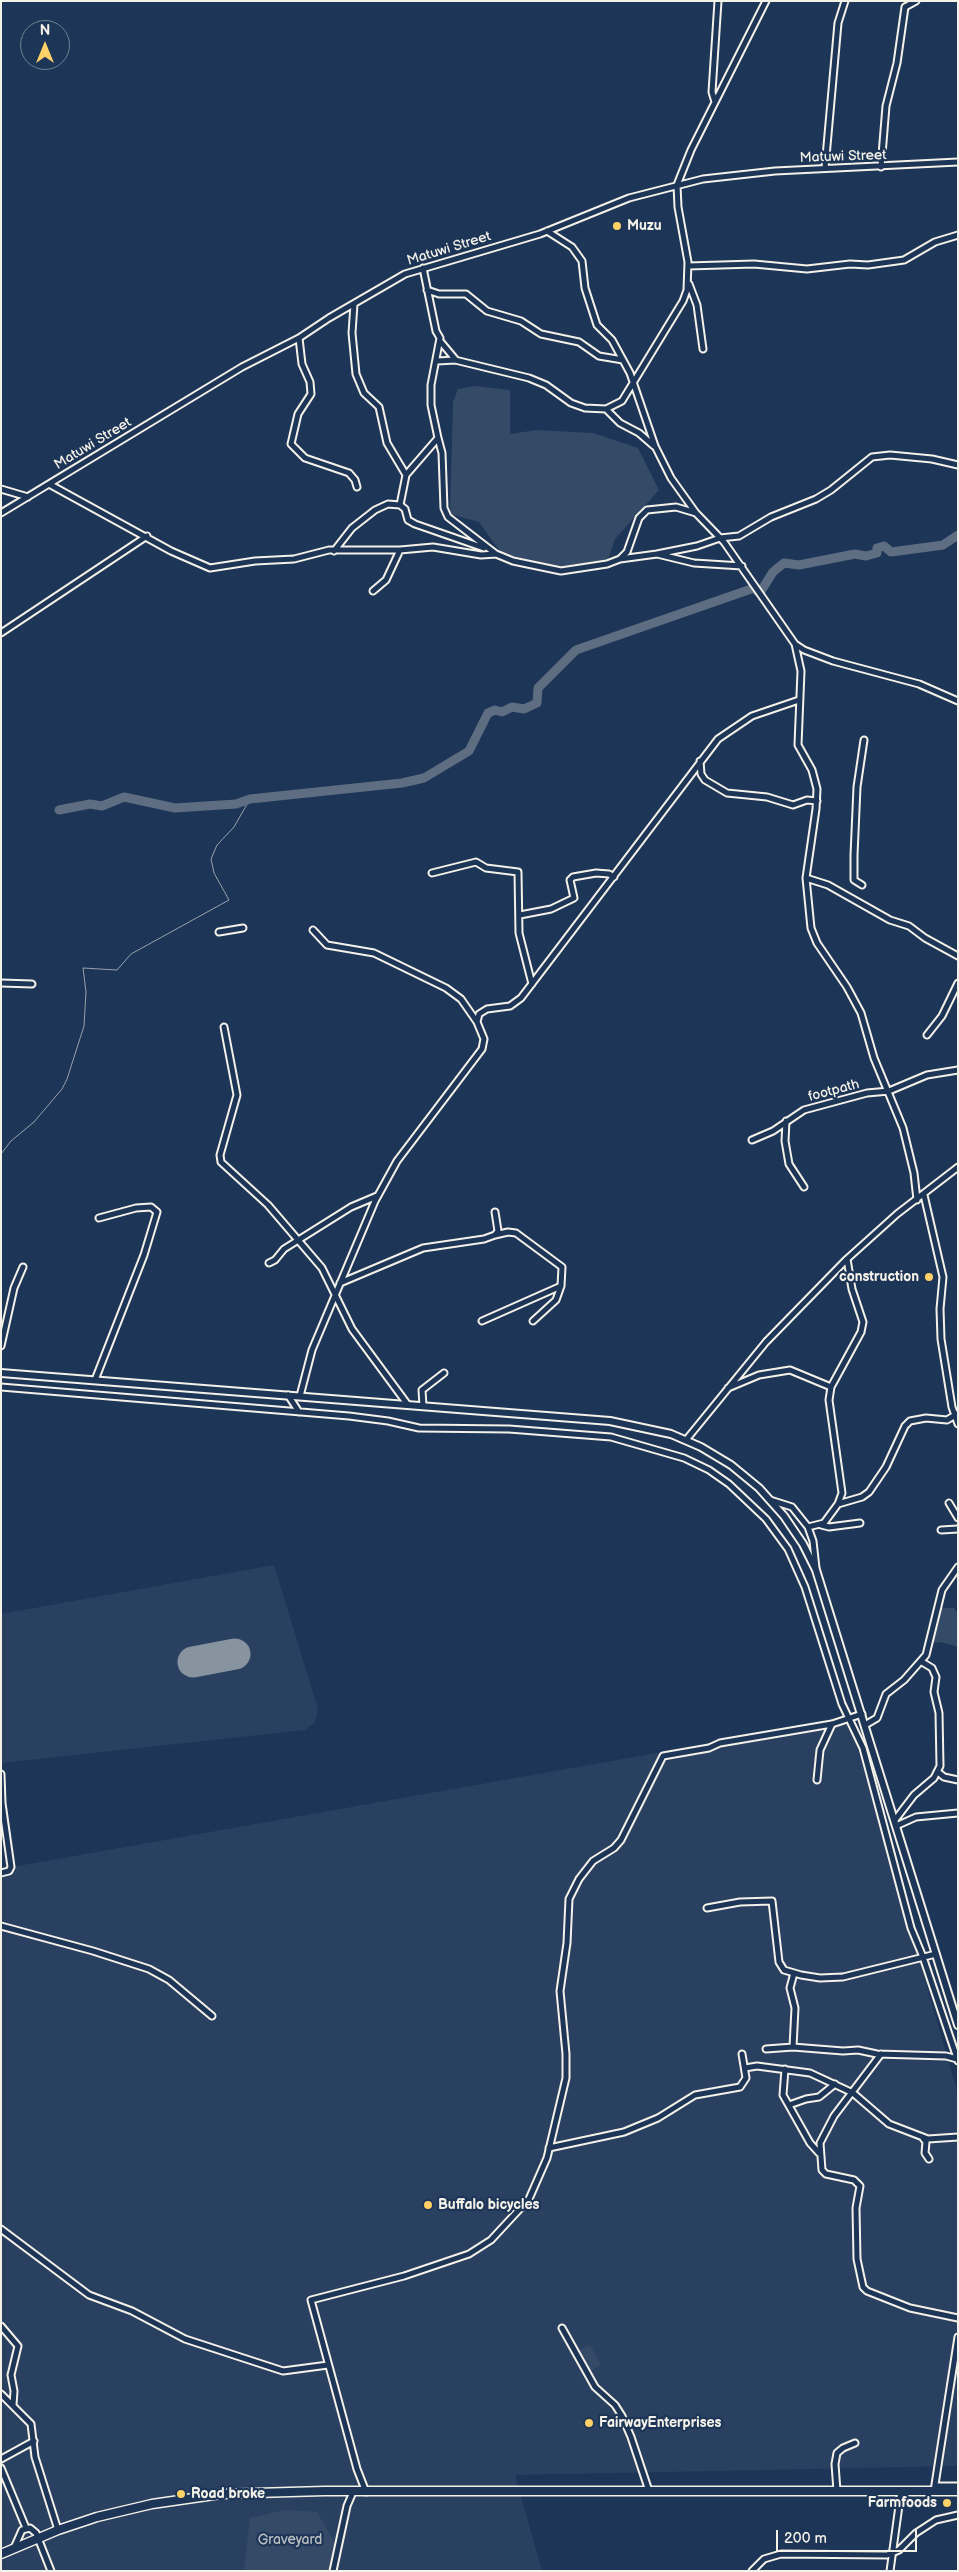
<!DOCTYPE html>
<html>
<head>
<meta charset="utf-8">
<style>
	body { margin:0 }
	#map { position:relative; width:959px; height:2572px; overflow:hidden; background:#1d3557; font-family:"Balsamiq Sans",sans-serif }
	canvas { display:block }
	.frame { position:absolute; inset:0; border:2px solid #f4f1e8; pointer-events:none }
	.north { position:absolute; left:20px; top:20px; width:50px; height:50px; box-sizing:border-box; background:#1d3557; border:1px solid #738091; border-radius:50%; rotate:0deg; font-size:14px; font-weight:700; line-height:20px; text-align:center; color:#f4f1e8 }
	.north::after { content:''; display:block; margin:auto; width:18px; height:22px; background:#ffd166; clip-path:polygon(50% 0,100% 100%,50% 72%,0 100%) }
	.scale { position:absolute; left:776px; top:2530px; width:141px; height:22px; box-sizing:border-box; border:2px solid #f4f1e8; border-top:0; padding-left:6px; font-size:15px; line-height:18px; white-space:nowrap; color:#f4f1e8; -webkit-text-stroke:4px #1d3557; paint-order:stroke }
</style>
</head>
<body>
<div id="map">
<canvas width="959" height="2572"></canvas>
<div class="frame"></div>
<div class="north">N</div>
<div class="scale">200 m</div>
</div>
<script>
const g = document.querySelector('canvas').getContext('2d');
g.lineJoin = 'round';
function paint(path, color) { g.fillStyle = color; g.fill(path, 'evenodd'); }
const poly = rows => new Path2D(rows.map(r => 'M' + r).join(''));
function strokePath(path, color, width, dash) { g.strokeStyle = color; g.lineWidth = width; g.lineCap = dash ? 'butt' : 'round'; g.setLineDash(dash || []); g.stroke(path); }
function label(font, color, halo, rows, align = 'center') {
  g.font = font + ' "Balsamiq Sans",sans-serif'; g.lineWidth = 4.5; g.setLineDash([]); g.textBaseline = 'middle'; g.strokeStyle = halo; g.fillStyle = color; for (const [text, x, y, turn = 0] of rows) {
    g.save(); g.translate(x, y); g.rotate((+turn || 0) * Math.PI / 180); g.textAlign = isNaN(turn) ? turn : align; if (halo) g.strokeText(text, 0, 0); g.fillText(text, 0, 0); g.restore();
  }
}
paint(poly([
	[274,1565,318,1709,315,1722,305,1730,1,1763,1,1614],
	[849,1719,958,2094,958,2466,515,2475,542,2571,1,2571,1,1869]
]), '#2a4060');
paint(poly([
	[475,386,510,390,510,434,537,430,593,433,638,448,659,490,615,539,608,560,561,568,501,553,479,522,450,514,453,402,458,389],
	[939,1608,954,1608,958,1614,958,1647,940,1642,931,1644],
	[590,2345,601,2365,590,2371,580,2350],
	[285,2510,317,2512,336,2545,329,2571,244,2571,250,2518]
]), '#354a67');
strokePath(poly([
	[1,1154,11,1141,34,1122,62,1089,67,1079,84,1026,86,992,83,968,117,970,131,954,229,900,214,873,211,859,217,845,234,827,250,799]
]), '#9aa2ab', 1);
strokePath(poly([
	[761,591,773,572,784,563,799,565,855,554,866,556,877,553,877,548,884,546,891,552,936,546,943,545,958,535],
	[59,810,90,804,102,806,124,797,175,808,236,804,250,799,402,783,424,778,469,751,488,713,495,710,502,712,512,707,524,709,537,703,538,688,576,650,754,588,757,591]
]), '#5e6d82', 9);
strokePath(poly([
	[193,1662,235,1654]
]), '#8893a0', 31);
const minor = poly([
	[715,102,712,92,718,1],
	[881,167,886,106,897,63,905,7,916,1],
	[825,168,838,23,845,1],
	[547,231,572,247,582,261,585,288,597,325,612,340,630,373,655,446,671,478,696,513,724,542,795,644,804,650,833,661,919,684,958,701],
	[688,266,754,264,807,269,850,264,868,265,904,260,935,242,958,235],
	[689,284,697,305,703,349],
	[427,290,439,294,466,294,487,311,521,321,541,334,579,342,599,356,623,360],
	[354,304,352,333,356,374,364,393,379,407,387,443,406,475],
	[299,338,302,364,310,382,311,394,298,414,291,444,305,458,349,473,355,480,357,487],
	[440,341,455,359],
	[437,361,455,360,529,378,546,385,571,403,585,408,606,409,622,401,683,301,687,290,688,262,678,207,677,185,691,150,766,1],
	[606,409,620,423,639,433,654,446],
	[438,438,442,453,444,508,448,517,496,554,513,561,561,571,607,564,620,559,627,552,639,518,647,510,676,507,696,513],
	[49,484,171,551,210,568,255,561,294,559,329,550,400,550,433,547,481,555,496,554],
	[1,489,28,497],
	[400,505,406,475,438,438,431,405,431,385,440,338,436,331,423,268],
	[1,513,242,367,299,338,329,318,405,274,540,234,629,198,703,179,775,171,958,162],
	[334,551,352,528,375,510,388,504,400,505,405,509,408,520,415,524,484,548],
	[657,554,697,546,720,538,739,536,771,517,816,499,831,490,872,457,890,455,932,459,958,465],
	[620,559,657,554,694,563,742,566],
	[373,591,386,580,400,550],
	[1,633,147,536],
	[795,644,801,671,798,745,812,770,817,789,816,809,806,878,811,928,817,943,847,987,861,1013,874,1058,903,1128,914,1173,917,1200],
	[700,761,701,774,705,780,727,793,767,797,793,805,807,800,817,801],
	[432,873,476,862,486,868,518,872,519,933,532,984],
	[806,878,828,885,890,920,909,926,925,938,958,956],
	[862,885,854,880,854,855,857,787,864,740],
	[520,915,551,909,574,898,570,880,573,877,596,873,609,874,614,877],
	[313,930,327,945,374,953,446,988,461,999,477,1022],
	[219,932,243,928],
	[1,983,32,984],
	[224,1027,237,1095,220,1155,221,1162,268,1205,322,1268,352,1329,408,1405],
	[927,1035,942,1016,958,983],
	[786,1121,785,1141,789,1164,804,1187],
	[752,1140,773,1131,804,1110,867,1093,889,1091,927,1075,958,1070],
	[924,1195,943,1277,940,1309,941,1339,952,1407,958,1424],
	[495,1235,508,1232,516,1233,562,1267,561,1286,556,1300,533,1321],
	[269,1263,275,1260,284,1249,351,1207,377,1196],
	[340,1283,423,1248,484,1239,495,1235,498,1231,495,1212],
	[482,1321,561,1286],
	[1,1346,14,1288,23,1267],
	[95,1380,144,1255,157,1212,151,1207,136,1208,99,1218],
	[1,1387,349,1416,388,1421,419,1428,509,1429,611,1437,684,1458,709,1470,729,1484,766,1519,788,1549,805,1587,842,1704,863,1748,911,1928,923,1957,958,2061],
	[728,1388,759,1375,790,1370,831,1387],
	[288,1395,299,1412],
	[300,1396,312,1350,375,1201,397,1161,482,1049,484,1039,477,1022,479,1014,487,1009,510,1006,521,998,718,739,752,716,799,700],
	[423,1406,422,1390,444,1373],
	[686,1440,766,1342,847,1259,897,1214,958,1167],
	[770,1500,792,1507,808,1527,813,1541,816,1568],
	[949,1503,958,1518],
	[838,1504,862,1497,869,1492,886,1467,905,1426,910,1421,926,1418,947,1420,957,1414],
	[821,1525,829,1527,860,1523],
	[808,1527,824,1523,838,1504,842,1493,829,1400,831,1387,861,1332,863,1322,852,1289,847,1259],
	[941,1530,958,1529],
	[865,1725,877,1718,886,1694,904,1680,926,1655,942,1590,958,1567],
	[938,1772,944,1777,958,1780],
	[1,1774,2,1803,11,1867,9,1871,1,1873],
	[817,1780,820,1750,832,1724],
	[895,1820,914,1795,934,1778,940,1766,939,1713,934,1692,936,1677,932,1668,922,1662],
	[896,1826,916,1817,958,1813],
	[707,1908,740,1902,772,1901,779,1962,784,1970,801,1975,820,1978,843,1977,936,1954],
	[1,1926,93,1951,149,1969,169,1980,212,2016],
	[793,2047,795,2008,790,1988,794,1973],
	[766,2049,793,2047,843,2051,858,2050,877,2054,946,2056,957,2059],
	[881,2054,834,2116,820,2143,822,2170,826,2174,854,2180,860,2186,856,2208,857,2259,863,2287,867,2291,910,2308,958,2318],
	[745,2068,757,2066,810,2073,853,2093,889,2124,928,2139,958,2137],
	[785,2069,783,2095,810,2143,819,2153],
	[789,2105,806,2099,819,2097,835,2084],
	[923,2138,926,2142,925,2153,929,2159],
	[549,2148,624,2132,658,2118,695,2095,740,2087,746,2078,742,2054],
	[1,2229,89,2295,132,2311,185,2339,283,2371,328,2365],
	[1,2326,18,2346,11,2375,14,2391,13,2405],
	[562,2328,595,2387,615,2405,622,2416,631,2437,649,2491],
	[1,2394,31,2424,35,2457,58,2530],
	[1,2459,34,2441],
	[1,2468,26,2528],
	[935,2486,958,2486],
	[837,2491,835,2464,837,2453,843,2448,855,2443],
	[934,2491,958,2337],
	[366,2492,357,2469,311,2300,404,2276,469,2254,491,2240,529,2199,547,2158,566,2078,566,2054,560,1991,567,1943,569,1899,579,1879,593,1861,614,1848,621,1840,663,1756,709,1748,720,1743,832,1724,862,1714],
	[14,2548,22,2530,30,2528,36,2533,51,2571],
	[333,2571,347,2506,353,2492],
	[752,2571,764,2559,781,2554,887,2555,899,2550,916,2533,936,2520,958,2515],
	[890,2571,901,2491]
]);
const major = poly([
	[1,1373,610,1421,671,1434,701,1447,731,1465,759,1488,784,1516,803,1544,816,1570,958,2025]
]);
const highway = poly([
	[1,2554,58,2530,97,2517,152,2504,221,2494,324,2491,958,2491]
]);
strokePath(minor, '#f4f1e8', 9);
strokePath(major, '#f4f1e8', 10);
strokePath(highway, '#f4f1e8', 11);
strokePath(minor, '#1d3557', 5);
strokePath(major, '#1d3557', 6);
strokePath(highway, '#1d3557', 8);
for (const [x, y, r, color] of [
	[617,226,5,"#ffd166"],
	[929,1277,5,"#ffd166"],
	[428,2205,5,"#ffd166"],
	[589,2423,5,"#ffd166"],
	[181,2494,5,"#ffd166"],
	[947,2503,5,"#ffd166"]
]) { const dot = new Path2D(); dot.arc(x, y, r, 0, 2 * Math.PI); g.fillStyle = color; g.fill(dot); strokePath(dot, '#1d3557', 2); }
label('14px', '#f4f1e8', '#1d3557', [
	["Matuwi Street",843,157,-2],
	["Matuwi Street",449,249,-17],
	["Matuwi Street",93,444,-31],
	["footpath",834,1091,-15]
]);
label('bold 14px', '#f4f1e8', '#1d3557', [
	["Muzu",627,226],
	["construction",919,1277,"right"],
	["Buffalo bicycles",438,2205],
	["FairwayEnterprises",599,2423],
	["Road broke",191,2494],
	["Farmfoods",937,2503,"right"]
], 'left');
label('14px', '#bbbfc1', '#1d3557', [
	["Graveyard",290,2540]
]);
</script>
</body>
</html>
